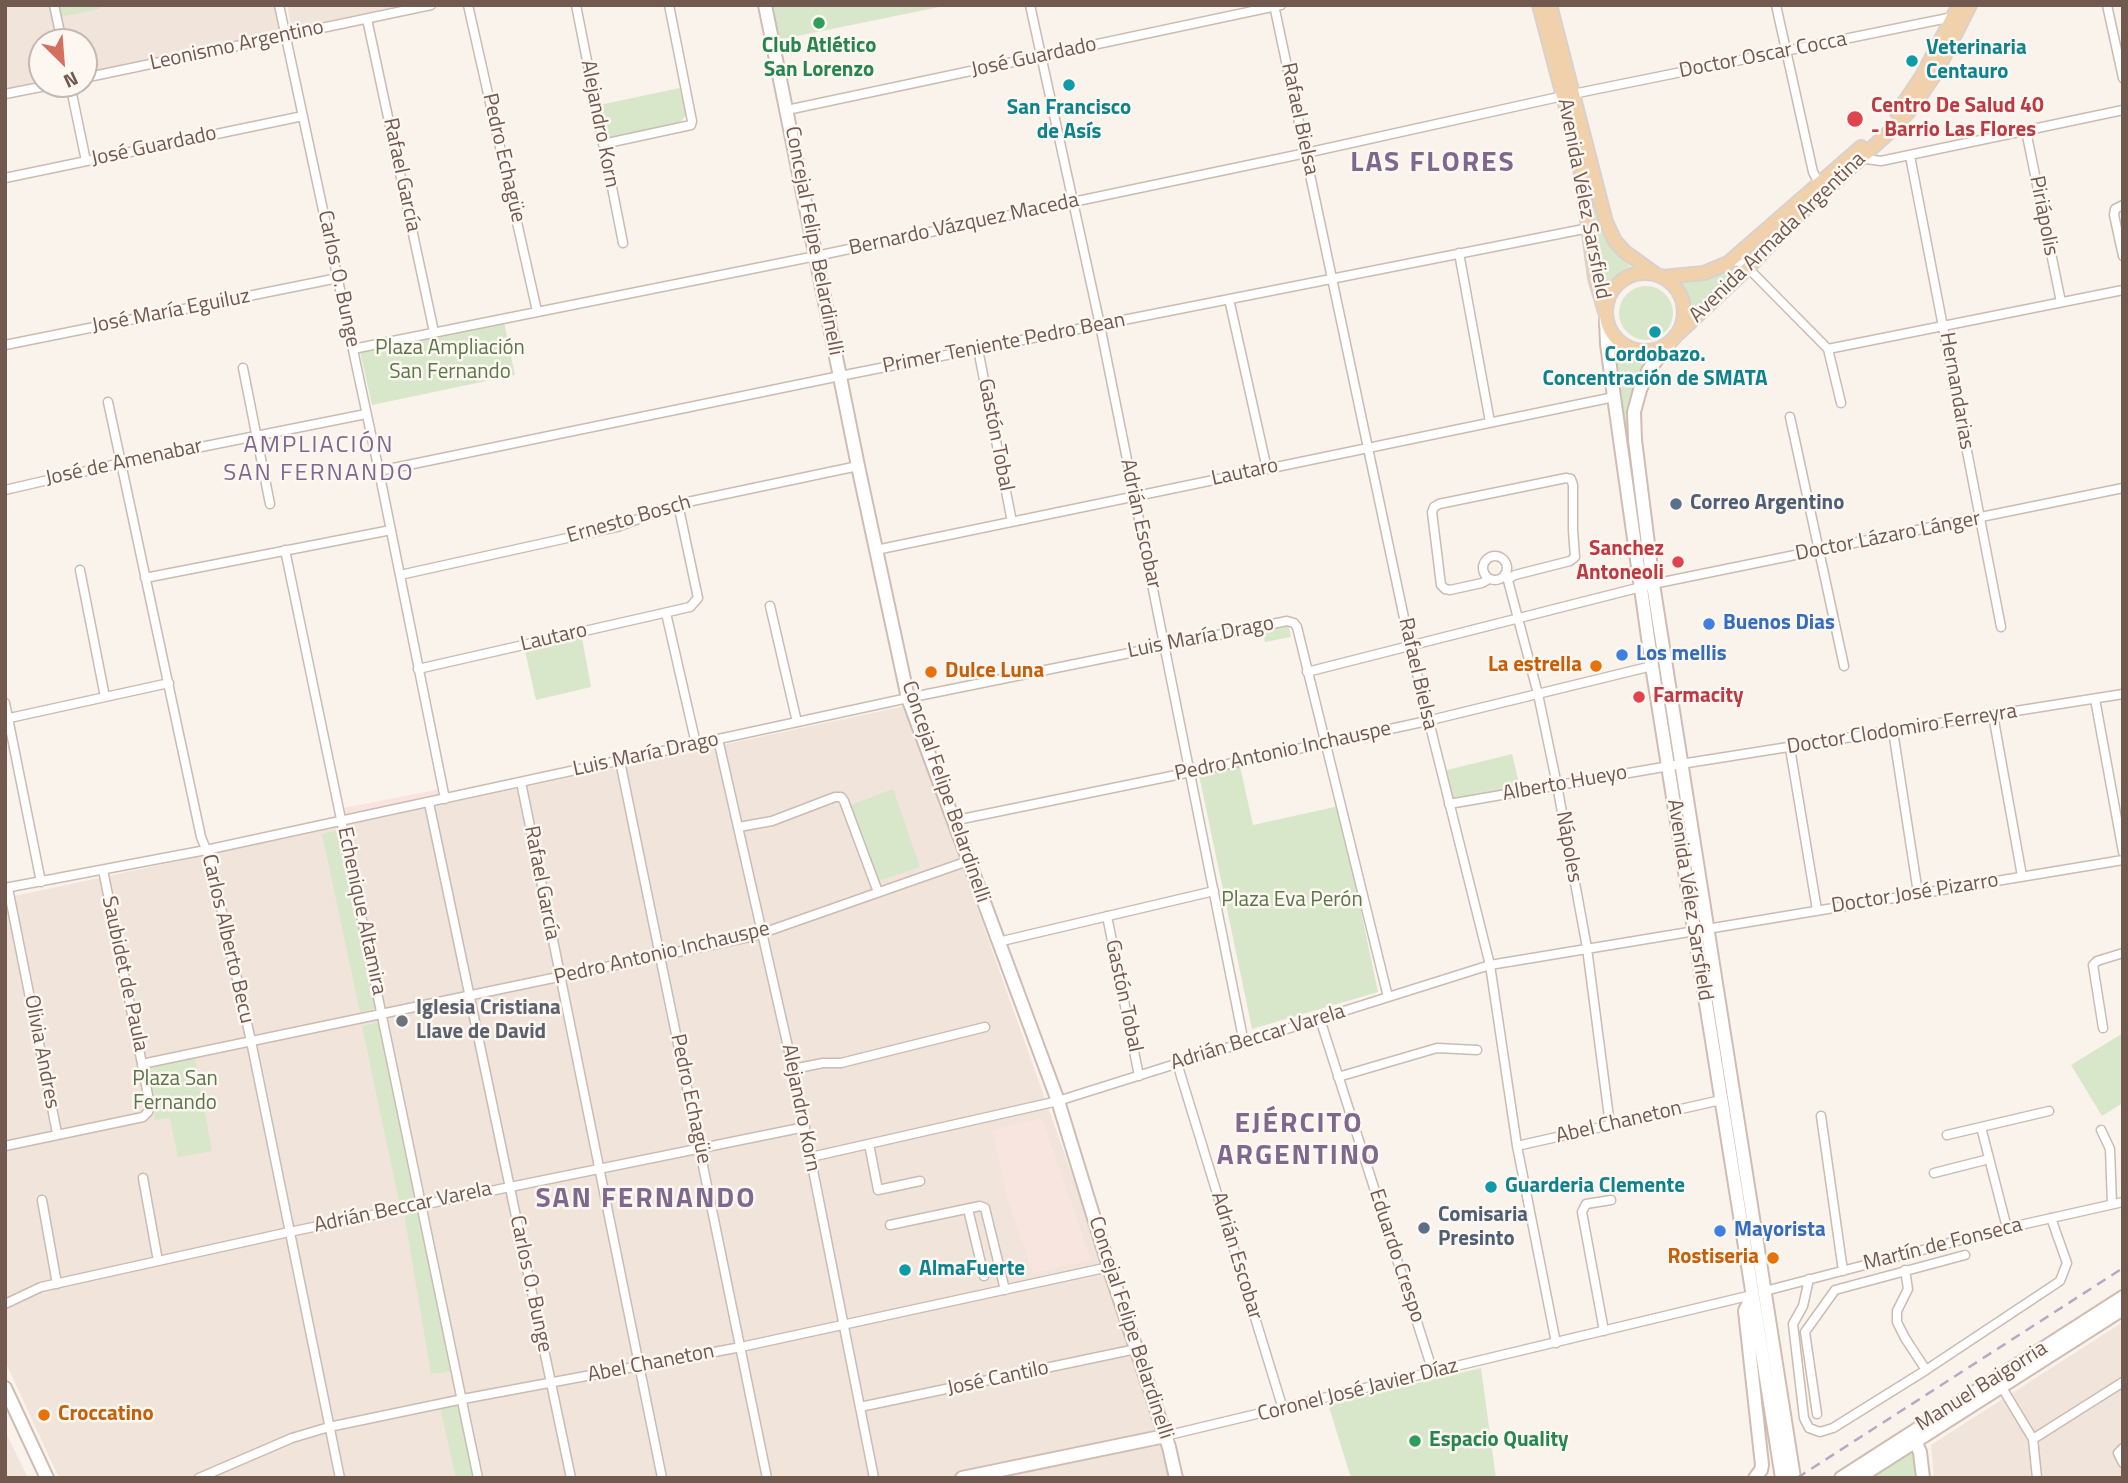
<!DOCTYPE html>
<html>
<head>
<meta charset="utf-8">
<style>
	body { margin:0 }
	#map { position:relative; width:2128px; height:1483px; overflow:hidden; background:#faf3eb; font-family:"Titillium Web",sans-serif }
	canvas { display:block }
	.frame { position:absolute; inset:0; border:7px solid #725950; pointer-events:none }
	.north { position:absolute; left:28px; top:28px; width:70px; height:70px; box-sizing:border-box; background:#fdf7f1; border:2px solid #c5b8b1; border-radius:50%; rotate:155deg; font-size:19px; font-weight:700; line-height:28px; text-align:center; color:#725950 }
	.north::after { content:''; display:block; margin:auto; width:24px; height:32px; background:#d56f5f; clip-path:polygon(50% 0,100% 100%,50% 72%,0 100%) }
</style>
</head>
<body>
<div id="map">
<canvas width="2128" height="1483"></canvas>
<div class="frame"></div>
<div class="north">N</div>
</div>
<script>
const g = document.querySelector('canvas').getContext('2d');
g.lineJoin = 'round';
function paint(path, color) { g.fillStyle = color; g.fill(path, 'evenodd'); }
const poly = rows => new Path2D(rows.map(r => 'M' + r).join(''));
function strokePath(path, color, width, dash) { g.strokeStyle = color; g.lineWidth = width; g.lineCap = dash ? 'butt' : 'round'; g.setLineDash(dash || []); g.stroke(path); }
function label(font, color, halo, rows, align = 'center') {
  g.font = font + ' "Titillium Web",sans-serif'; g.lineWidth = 5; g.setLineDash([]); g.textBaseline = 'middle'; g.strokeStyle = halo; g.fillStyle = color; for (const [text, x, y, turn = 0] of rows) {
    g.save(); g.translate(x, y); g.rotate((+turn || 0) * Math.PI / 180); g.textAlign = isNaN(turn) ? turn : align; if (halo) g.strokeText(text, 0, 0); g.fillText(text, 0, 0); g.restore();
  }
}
paint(poly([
	[5,5,275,5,281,34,84,74,84,42,42,42,42,83,5,91],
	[287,5,411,5,292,30],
	[905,706,1100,1253,1163,1448,1170,1478,59,1478,5,1361,5,898],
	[2123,1322,2123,1478,1934,1478,1931,1445],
	[5,1431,28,1478,5,1478]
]), '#f1e4da');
paint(poly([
	[440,789,441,797,347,818,343,808],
	[1042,1118,1091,1260,1033,1273,1008,1200,992,1130]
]), '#f9e5e0');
paint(poly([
	[58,5,99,5,99,9,60,17],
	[771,5,949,5,778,40],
	[680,88,686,115,680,123,610,138,606,136,599,105],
	[1589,176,1602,231,1614,249,1631,268,1621,273,1604,289],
	[1733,268,1737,273,1689,316,1687,296,1675,281,1707,279],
	'1619 313a27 27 0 1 1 54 0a27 27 0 1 1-54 0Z',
	[504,322,515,375,372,405,360,352],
	[1613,344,1621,352,1633,355,1650,355,1629,407,1630,432,1649,580,1644,580],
	[1288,624,1291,637,1265,642,1262,629],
	[582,638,591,687,536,700,525,651],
	[1512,754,1520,787,1449,804,1443,771],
	[1240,766,1253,825,1339,806,1378,992,1252,1029,1199,775],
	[893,789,920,867,878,881,851,805],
	[340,830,377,1008,360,1012,322,834],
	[380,1022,418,1202,400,1206,362,1026],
	[2123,1033,2123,1103,2102,1116,2071,1065],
	[195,1058,212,1151,178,1157,170,1118,155,1120,145,1067],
	[418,1209,455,1371,431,1374,404,1213],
	[1481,1368,1496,1478,1351,1478,1328,1404],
	[460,1405,475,1478,456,1478,440,1407],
	[1915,1441,1923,1478,1858,1478]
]), '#d8e7ca');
const minor = poly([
	[54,5,62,42],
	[279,5,379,471,445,799],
	[468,5,537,311],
	[576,5,623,243],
	[1030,5,1100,325,1244,1043],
	[1274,5,1410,646,1490,965,1517,1146,1556,1343],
	[1776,5,1813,172,1819,183],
	[2107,5,2123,78],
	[367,19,434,332],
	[84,78,431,5],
	[70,84,86,161],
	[5,94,56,84],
	[787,110,1281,5],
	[2026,131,2061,302],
	[603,144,691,125,692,121,669,5],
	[1910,156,2001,627],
	[1859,158,1881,161,2123,110],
	[5,178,303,116],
	[2123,205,2115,209,2114,215,2123,256],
	[1459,253,1490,422],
	[1731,261,1739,262,1748,268,1828,349],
	[1229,299,1267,469],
	[5,345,338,278],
	[353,349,816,256,1306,153,1563,96,1953,17],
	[978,349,1012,522],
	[1828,349,2123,290],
	[1828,349,1841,403],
	[243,368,270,504],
	[108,402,201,837,210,859,251,1041,340,1478],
	[1790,417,1844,666],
	[379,471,840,376,1589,228],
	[5,490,121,463,366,414],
	[285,550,478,1478],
	[876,550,1614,397],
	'1483 568a12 12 0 1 1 24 0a12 12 0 1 1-24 0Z',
	[80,570,105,697],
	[1506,573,1538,694,1557,785,1587,948,1610,1125],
	[400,575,617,527,678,504,858,466],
	[145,578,391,530],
	[1489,579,1482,583,1450,590,1445,589,1441,585,1432,512,1434,507,1439,504,1566,478,1571,479,1573,485,1573,530,1575,557,1570,561,1515,575,1508,579],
	[770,606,797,722],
	[666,613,696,744],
	[418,669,690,607,698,598,678,504],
	[1307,672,1653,584,2123,488],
	[2095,699,2123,852],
	[5,703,41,882],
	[1993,715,2022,876],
	[5,719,169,683],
	[1893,731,1918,893],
	[718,739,793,1069,874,1478],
	[1790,748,1817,910],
	[620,761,767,1478],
	[521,782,662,1478],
	[429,803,571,1478],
	[1449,804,1681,764,2123,694],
	[952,821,1191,772,1427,721,1652,666],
	[739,827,772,821,835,797,841,797,844,801,878,892],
	[5,888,206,850,908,698,1287,621,1294,623,1297,627,1388,997],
	[8,888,57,1133],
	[1107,916,1139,1076],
	[998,942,1214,891],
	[1320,1019,1433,1372],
	[2103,1028,2093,965,2097,961,2123,953],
	[1177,1063,1283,1409],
	[142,1064,754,936,968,861],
	[793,1069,823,1063,841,1063,985,1027],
	[1338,1077,1437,1048,1477,1050],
	[1821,1116,1843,1271],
	[1981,1127,2007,1228],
	[2101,1130,2110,1149,2112,1204],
	[1947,1135,2049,1111],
	[869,1144,878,1190,920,1181],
	[5,1146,143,1117,148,1112,150,1106,142,1064,103,870],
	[1517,1146,1721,1100],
	[811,1157,1058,1101,1490,965,2123,860],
	[1934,1173,1989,1159],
	[143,1178,158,1261],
	[42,1200,57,1284],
	[968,1209,984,1276],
	[890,1225,980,1206,985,1208,1005,1290],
	[1905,1270,1908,1289,1897,1311,1897,1322,1905,1338,1926,1370],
	[1809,1279,1803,1306,1793,1324,1804,1418,1809,1428,1820,1432,1833,1428,1926,1370,2060,1281,2067,1263,2051,1218],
	[1765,1291,2007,1228,2123,1202],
	[5,1304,41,1287,289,1232,805,1127],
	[1604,1331,1582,1212,1586,1204,1611,1200],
	[2001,1386,2033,1439,2037,1478],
	[860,1407,1136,1349],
	[1817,1414,1805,1332,1835,1290,1965,1255],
	[1165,1436,1752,1295],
	[2033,1439,2123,1382],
	[2123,1448,2118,1453,2123,1463],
	[199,1478,292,1438,329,1427,463,1399,741,1347,1109,1267]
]);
const secondary = poly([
	[765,5,858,466,908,698,1058,1101,1109,1267,1169,1447,1176,1478],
	[1606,320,1607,344,1614,397,1652,666,1782,1478],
	[1670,342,1648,371,1640,390,1634,412,1635,440,1653,584,1794,1478],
	[1752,1296,1745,1311,1762,1465,1761,1470,1755,1478],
	[5,1388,47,1478],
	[1915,1441,1920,1452,1923,1478],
	[962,1478,1165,1436],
	[1841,1478,2123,1297],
	[1858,1478,2123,1309]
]);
const primary = poly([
	[1539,5,1574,138,1580,167,1595,278,1605,312],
	[1550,5,1606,222,1615,241,1625,252,1657,275],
	[1897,113,1922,76,1959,5],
	'1606 312a39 39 0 1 1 78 0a39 39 0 1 1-78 0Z',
	[1662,277,1704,273,1728,263,1861,147],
	[1679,333,1748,268,1799,215,1897,125,1912,108,1936,73,1970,5]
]);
strokePath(minor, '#cbbbb1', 11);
strokePath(secondary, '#d0bcb2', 16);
strokePath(primary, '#d8d1ce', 16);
strokePath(minor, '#fff', 8);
strokePath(secondary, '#fff', 12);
strokePath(primary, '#f1d1ab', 12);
strokePath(poly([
	[1797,1478,2123,1268]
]), '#b5a9c4', 2.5, [10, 7]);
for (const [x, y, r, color] of [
	[819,23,7,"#2e9e5b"],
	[1912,61,7,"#0f9aa8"],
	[1069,85,7,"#0f9aa8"],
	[1855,119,9,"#e0444e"],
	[1655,332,7,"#0f9aa8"],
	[1676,504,7,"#5c6f8a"],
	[1678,562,7,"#e0444e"],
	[1709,624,7,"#3f7fe0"],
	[1622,655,7,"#3f7fe0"],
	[1596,666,7,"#e8710a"],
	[931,672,7,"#e8710a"],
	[1639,697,7,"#e0444e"],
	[402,1021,7,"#6b7280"],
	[1491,1187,7,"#0f9aa8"],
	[1424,1228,7,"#5c6f8a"],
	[1720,1231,7,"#3f7fe0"],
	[1773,1258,7,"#e8710a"],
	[905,1270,7,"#0f9aa8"],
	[44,1415,7,"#e8710a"],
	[1415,1441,7,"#2e9e5b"]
]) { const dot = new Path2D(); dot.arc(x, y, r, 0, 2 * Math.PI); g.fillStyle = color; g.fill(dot); strokePath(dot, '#fdf7f1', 2.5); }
label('21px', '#725950', '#fdf7f1', [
	["Leonismo Argentino",237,46,-12],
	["Doctor Oscar Cocca",1763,56,-11],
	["José Guardado",1034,58,-12],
	["Rafael Bielsa",1299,119,78],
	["Alejandro Korn",599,124,79],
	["José Guardado",154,147,-12],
	["Pedro Echagüe",503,158,77],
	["Rafael García",401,175,78],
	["Avenida Vélez Sarsfield",1583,199,79],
	["Piriápolis",2043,216,79],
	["Bernardo Vázquez Maceda",964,225,-12],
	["Avenida Armada Argentina",1778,238,-44],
	["Concejal Felipe Belardinelli",813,241,79],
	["Carlos O. Bunge",338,279,78],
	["José María Eguiluz",171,312,-11],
	["Primer Teniente Pedro Bean",1004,344,-11],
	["Hernandarias",1956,391,80],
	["Gastón Tobal",995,435,79],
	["José de Amenabar",124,463,-12],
	["Lautaro",1245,473,-12],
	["Ernesto Bosch",629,520,-16],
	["Adrián Escobar",1140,524,78],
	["Doctor Lázaro Lánger",1888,537,-11],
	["Lautaro",554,638,-13],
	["Luis María Drago",1201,638,-11],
	["Rafael Bielsa",1417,674,77],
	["Doctor Clodomiro Ferreyra",1902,730,-9],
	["Pedro Antonio Inchauspe",1283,752,-12],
	["Luis María Drago",646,755,-12],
	["Alberto Hueyo",1565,784,-10],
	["Concejal Felipe Belardinelli",945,792,71],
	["Nápoles",1568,847,80],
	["Rafael García",541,883,79],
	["Doctor José Pizarro",1915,894,-9],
	["Avenida Vélez Sarsfield",1689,900,81],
	["Echenique Altamira",361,911,78],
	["Carlos Alberto Becu",227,939,77],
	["Pedro Antonio Inchauspe",662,954,-13],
	["Saubidet de Paula",124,974,78],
	["Gastón Tobal",1123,996,78],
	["Adrián Beccar Varela",1258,1038,-17],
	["Olivia Andres",41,1052,79],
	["Pedro Echagüe",690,1099,78],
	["Alejandro Korn",800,1108,79],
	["Abel Chaneton",1619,1123,-13],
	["Adrián Beccar Varela",403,1208,-12],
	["Martín de Fonseca",1943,1245,-14],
	["Adrián Escobar",1236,1256,73],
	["Eduardo Crespo",1396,1256,72],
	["Carlos O. Bunge",530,1284,78],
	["Concejal Felipe Belardinelli",1130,1328,72],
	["Abel Chaneton",651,1364,-11],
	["José Cantilo",998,1379,-12],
	["Manuel Baigorria",1982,1387,-32],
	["Coronel José Javier Díaz",1358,1391,-14]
]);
label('bold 21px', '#27864d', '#fdf7f1', [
	["Club Atlético",819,47],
	["San Lorenzo",819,71],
	["Espacio Quality",1429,1441,"left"]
]);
label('bold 21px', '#0d838f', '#fdf7f1', [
	["Veterinaria",1926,49],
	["Centauro",1926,73],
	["San Francisco",1069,109,"center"],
	["de Asís",1069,133,"center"],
	["Cordobazo.",1655,356,"center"],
	["Concentración de SMATA",1655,380,"center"],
	["Guarderia Clemente",1505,1187],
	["AlmaFuerte",919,1270]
], 'left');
label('bold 21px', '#be3a42', '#fdf7f1', [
	["Centro De Salud 40",1871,107],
	["- Barrio Las Flores",1871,131],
	["Sanchez",1664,550,"right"],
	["Antoneoli",1664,574,"right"],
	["Farmacity",1653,697]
], 'left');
label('21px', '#5b774a', '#fdf7f1', [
	["Plaza Ampliación",450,349],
	["San Fernando",450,373],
	["Plaza Eva Perón",1292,901],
	["Plaza San",175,1080],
	["Fernando",175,1104]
]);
label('bold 21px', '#4e5e75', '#fdf7f1', [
	["Correo Argentino",1690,504],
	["Comisaria",1438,1216],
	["Presinto",1438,1240]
], 'left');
label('bold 21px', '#366cbe', '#fdf7f1', [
	["Buenos Dias",1723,624],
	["Los mellis",1636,655],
	["Mayorista",1734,1231]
], 'left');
label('bold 21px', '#c56008', '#fdf7f1', [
	["La estrella",1582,666],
	["Dulce Luna",945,672,"left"],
	["Rostiseria",1759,1258],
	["Croccatino",58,1415,"left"]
], 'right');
label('bold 21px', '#5b616d', '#fdf7f1', [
	["Iglesia Cristiana",416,1009],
	["Llave de David",416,1033]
], 'left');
g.letterSpacing = '2px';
label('24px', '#7e688e', '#fdf7f1', [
	["AMPLIACIÓN",319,446],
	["SAN FERNANDO",319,474]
]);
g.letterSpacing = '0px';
g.letterSpacing = '2px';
label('bold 28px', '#7e688e', '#fdf7f1', [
	["LAS FLORES",1433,164],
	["EJÉRCITO",1299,1125],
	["ARGENTINO",1299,1157],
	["SAN FERNANDO",646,1200]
]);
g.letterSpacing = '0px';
</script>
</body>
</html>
